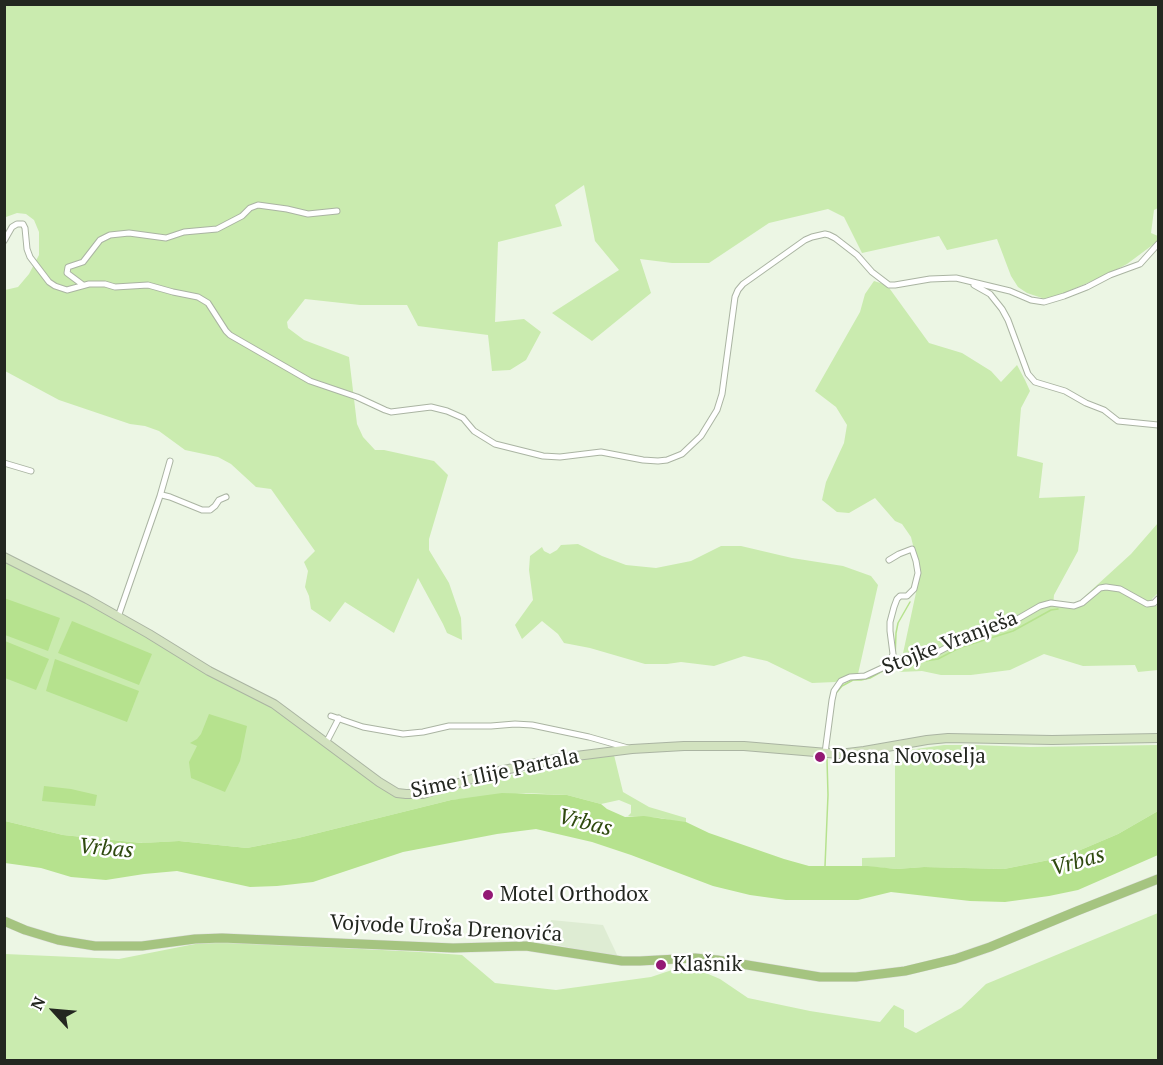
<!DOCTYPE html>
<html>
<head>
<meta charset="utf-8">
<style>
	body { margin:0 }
	#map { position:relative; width:1163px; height:1065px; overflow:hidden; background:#ecf6e4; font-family:"PT Serif",serif }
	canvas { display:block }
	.frame { position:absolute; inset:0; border:6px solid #232720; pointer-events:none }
	.north { position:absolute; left:24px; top:981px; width:60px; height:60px; -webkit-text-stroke:4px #fff; paint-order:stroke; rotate:296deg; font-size:16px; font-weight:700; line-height:24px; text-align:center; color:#232720 }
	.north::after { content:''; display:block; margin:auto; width:21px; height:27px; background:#232720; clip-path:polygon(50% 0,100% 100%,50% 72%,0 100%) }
</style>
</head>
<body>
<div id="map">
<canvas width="1163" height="1065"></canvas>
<div class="frame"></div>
<div class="north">N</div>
</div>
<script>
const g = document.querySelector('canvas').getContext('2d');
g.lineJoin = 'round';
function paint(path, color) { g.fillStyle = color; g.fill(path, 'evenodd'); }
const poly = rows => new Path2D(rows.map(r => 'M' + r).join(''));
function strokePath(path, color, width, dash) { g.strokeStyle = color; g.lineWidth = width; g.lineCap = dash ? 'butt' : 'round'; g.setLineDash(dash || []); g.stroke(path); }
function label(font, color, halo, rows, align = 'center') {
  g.font = font + ' "PT Serif",serif'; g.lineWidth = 5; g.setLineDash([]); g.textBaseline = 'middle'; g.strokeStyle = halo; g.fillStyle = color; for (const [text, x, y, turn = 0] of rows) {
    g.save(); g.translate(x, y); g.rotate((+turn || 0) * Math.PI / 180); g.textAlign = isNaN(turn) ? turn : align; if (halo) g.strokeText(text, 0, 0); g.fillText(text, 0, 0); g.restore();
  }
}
paint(poly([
	[551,920,603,925,619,959,549,943]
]), '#deecd3');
paint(poly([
	[4,5,1158,5,1158,208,1154,210,1151,233,1158,236,1158,241,1127,264,1108,274,1062,294,1045,299,1027,293,1018,287,1011,276,997,239,947,250,939,236,862,253,844,217,828,209,769,223,709,263,672,263,640,259,651,293,592,341,552,313,619,270,595,241,584,185,555,205,562,226,498,242,495,322,524,319,541,332,526,360,510,370,492,371,488,335,418,326,407,305,360,305,305,299,287,322,288,328,304,340,349,357,357,424,363,437,375,450,384,450,434,461,448,475,429,539,429,550,449,583,461,618,462,640,447,633,443,624,418,578,394,633,345,602,330,622,311,609,309,596,305,587,308,571,304,562,315,551,271,489,256,487,231,464,218,457,185,450,159,431,145,426,130,424,59,400,5,371,5,290,18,287,29,274,39,255,39,232,34,220,26,214,17,213,6,217,5,218],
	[874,281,887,285,929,343,962,353,991,371,1001,382,1017,365,1025,380,1030,391,1021,408,1017,456,1043,463,1039,498,1085,496,1078,551,1054,595,1053,606,1078,607,1085,596,1131,554,1158,523,1158,593,1152,599,1156,606,1158,605,1158,670,1138,672,1135,665,1083,666,1044,654,1010,670,971,675,941,675,922,671,899,672,920,574,911,537,902,524,895,521,875,498,849,513,837,512,822,500,826,482,844,443,847,425,836,407,815,391,860,312,865,294],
	[578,544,602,556,626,565,656,568,691,561,721,546,741,546,792,558,843,566,871,576,878,585,858,674,850,675,835,682,812,683,767,661,744,656,714,666,681,662,667,664,645,664,590,648,564,643,558,634,542,621,522,639,515,625,533,600,529,570,530,556,542,547,544,551,550,554,557,550,561,545],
	[4,557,274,704,387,787,421,797,507,776,546,767,563,762,614,755,623,792,649,807,686,818,686,822,677,822,661,818,628,816,631,813,631,805,619,800,601,804,567,795,526,793,451,800,298,838,247,848,179,841,143,843,63,835,5,821],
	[944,745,974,745,1030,747,1158,745,1158,811,1118,834,1064,857,1004,869,924,867,896,869,862,866,862,858,895,857,895,752],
	[1158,913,1158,1060,5,1060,5,954,119,959,210,941,420,952,462,955,495,983,556,990,651,977,687,965,720,979,748,998,810,1011,880,1022,894,1005,904,1010,904,1027,916,1033,961,1008,986,984]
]), '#caebaf');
paint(poly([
	[4,598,60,618,48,651,5,635],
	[72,621,152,654,139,685,58,653],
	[5,641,49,659,36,690,5,678],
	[55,659,139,691,127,722,46,691],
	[209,714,247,726,240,761,225,792,191,778,189,762,197,746,190,743,197,739,201,734],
	[44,786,71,789,97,795,95,806,42,801],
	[502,793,567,795,601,804,607,809,625,817,644,816,686,822,709,833,784,859,809,866,868,866,896,869,924,867,1004,869,1064,857,1118,834,1158,811,1158,855,1078,890,1049,896,1005,902,970,901,891,892,858,900,786,900,750,895,713,886,631,855,592,842,536,829,497,834,403,852,313,882,277,886,250,887,177,871,144,874,106,880,71,877,41,868,5,863,5,821,63,835,142,843,179,841,247,848,298,838,451,800]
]), '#b6e28e');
strokePath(poly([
	[895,659,896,633,898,623,910,602],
	[837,692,842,686,853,680,861,680,870,678,888,668,906,664,938,659,959,648,1013,631,1051,610,1058,609],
	[825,866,828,795,827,759]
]), '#b6e28e', 1.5);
const street = poly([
	[4,241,12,227,17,224,23,224,25,228,27,249,30,257,49,282,55,286,67,290,89,284,105,284,115,287,148,285,173,292,198,297,208,303,226,331,230,335,310,381,357,397,385,410,391,412,431,407,447,411,463,418,474,431,495,444,543,456,560,457,601,452,643,460,658,461,667,460,682,454,701,436,717,410,722,394,735,297,738,290,743,284,805,240,812,237,825,234,829,235,835,238,857,255,872,272,889,285,895,285,930,279,956,278,1010,291,1031,300,1044,302,1064,296,1087,287,1110,275,1140,264,1158,244],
	[83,285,67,273,68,267,83,262,100,240,110,235,129,233,166,238,184,232,217,229,242,216,250,208,258,205,287,209,308,214,337,211],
	[974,285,990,294,1002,309,1008,320,1028,374,1035,382,1065,391,1086,403,1104,410,1118,421,1158,425],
	[4,463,31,471],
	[160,496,170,461],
	[889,560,899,554,912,549,916,561,918,573,914,589,907,596,900,596,897,599,894,607,890,622,890,631,893,654,890,662],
	[118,617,160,496,162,495,170,497,202,510,210,510,215,506,219,500,226,497],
	[331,716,363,727,403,734,423,732,449,726,491,726,515,724,532,725,589,737,628,748],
	[326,743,339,718],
	[825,753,832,700,834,691,841,681,850,677,865,676,908,656,936,653,959,641,973,637,1014,621,1040,606,1051,603,1074,606,1082,603,1100,588,1106,587,1120,589,1147,604,1154,603,1158,599]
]);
const secondary = poly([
	[4,557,87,599,149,634,209,671,274,704,379,782,397,793,406,794,423,794,495,772,560,758,632,749,684,746,744,746,839,754,864,751,927,740,948,738,1052,740,1158,738]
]);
const primary = poly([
	[4,921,25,930,58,940,95,946,142,946,195,939,222,938,453,948,526,946,622,961,640,961,695,958,717,960,820,977,856,977,905,971,955,959,990,947,1077,911,1158,879]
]);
strokePath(street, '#aab4a2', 7);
strokePath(secondary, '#aab4a2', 10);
strokePath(primary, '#dcdcdb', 10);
strokePath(street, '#fff', 5);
strokePath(secondary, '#d2e2bf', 8);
strokePath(primary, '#a5c480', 9);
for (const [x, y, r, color] of [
	[820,757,6,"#931874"],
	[488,895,6,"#931874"],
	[661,965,6,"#931874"]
]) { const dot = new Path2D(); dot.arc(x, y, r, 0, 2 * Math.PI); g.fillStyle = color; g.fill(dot); strokePath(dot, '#fff', 2); }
label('21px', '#232720', '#fff', [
	["Stojke Vranješa",950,643,-21],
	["Sime i Ilije Partala",495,774,-12],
	["Vojvode Uroša Drenovića",446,929,3]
]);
label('21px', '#232720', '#fff', [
	["Desna Novoselja",832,757],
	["Motel Orthodox",500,895],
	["Klašnik",673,965]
], 'left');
label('italic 22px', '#2f4a0f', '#fff', [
	["Vrbas",585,823,14],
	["Vrbas",106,849,5],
	["Vrbas",1078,862,-16]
]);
</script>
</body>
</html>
